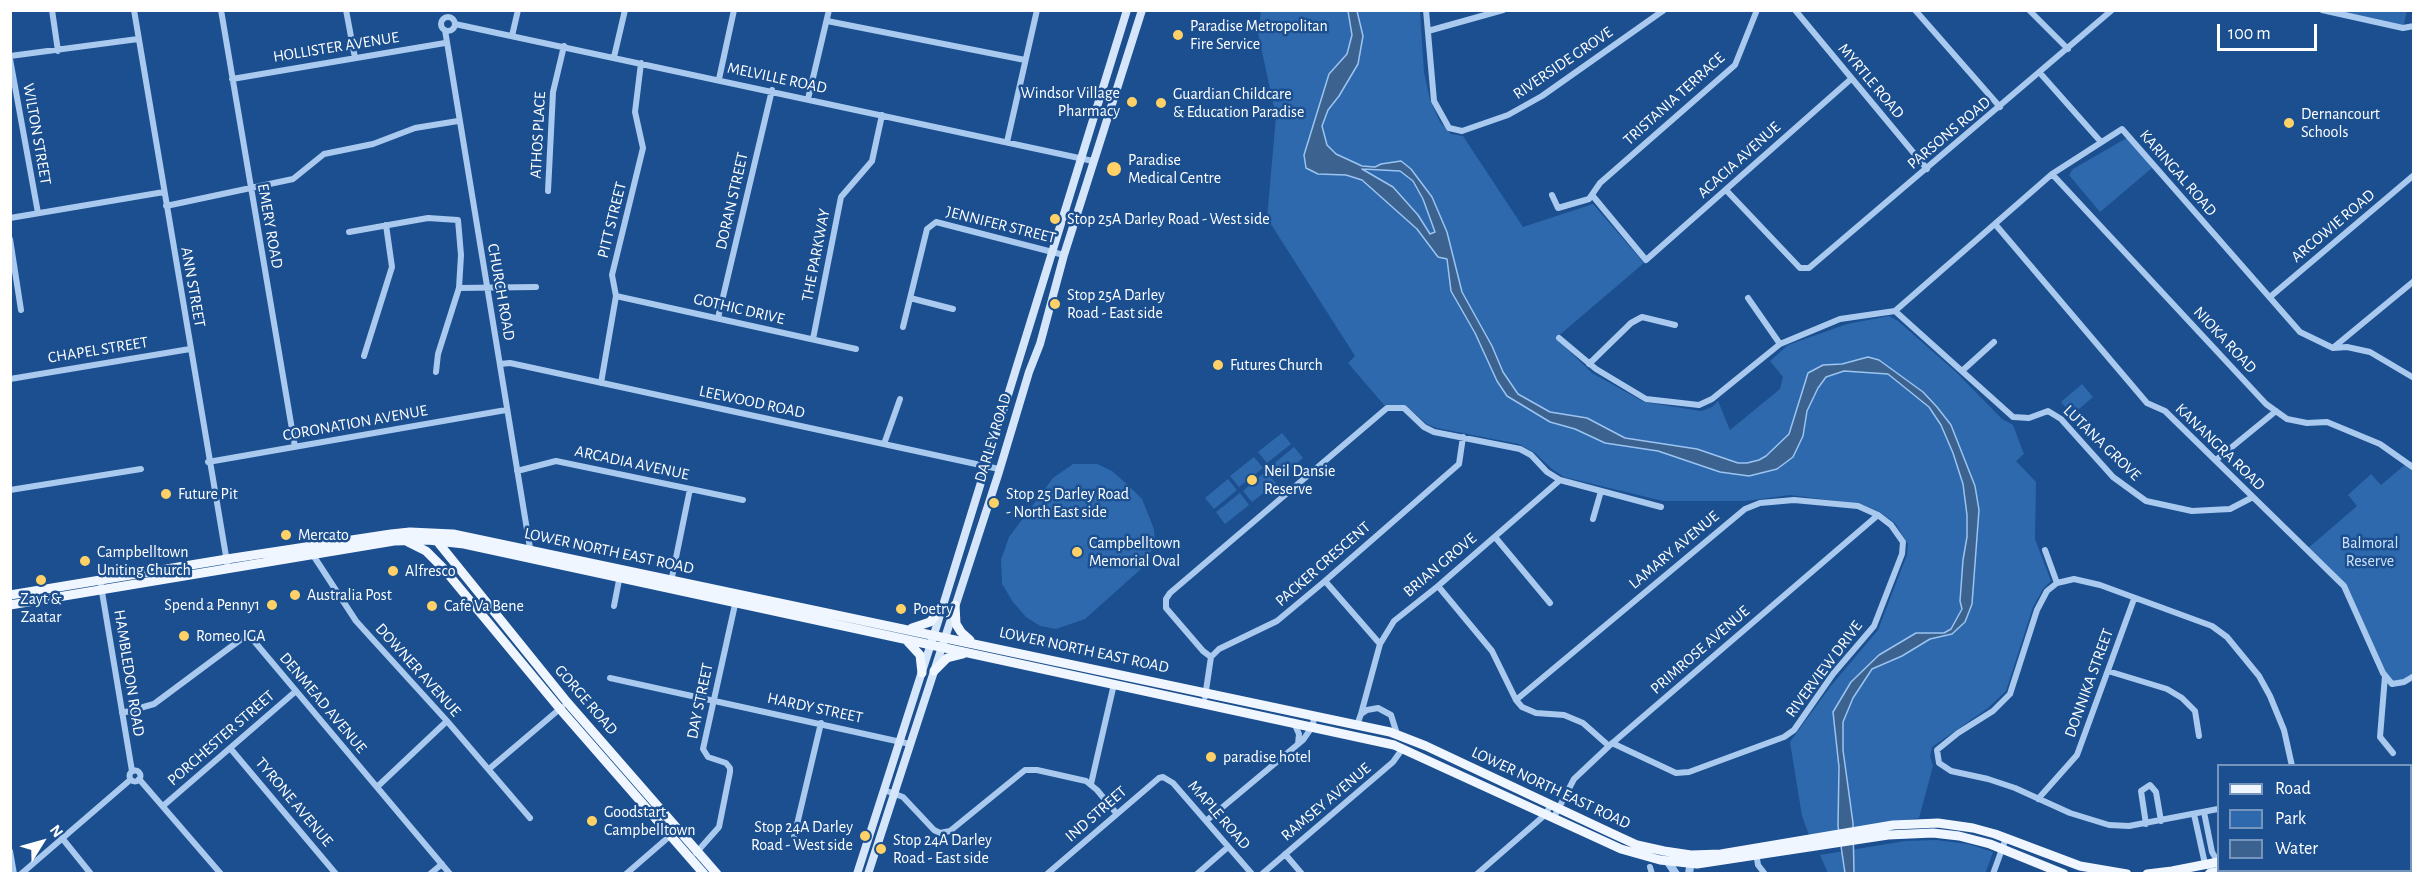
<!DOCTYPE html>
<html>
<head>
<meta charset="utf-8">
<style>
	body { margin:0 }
	#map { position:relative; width:2424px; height:884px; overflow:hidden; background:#1b4f8f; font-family:"Alegreya Sans",sans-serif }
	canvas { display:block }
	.frame { position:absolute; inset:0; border:12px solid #fff; pointer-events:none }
	.legend { position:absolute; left:2217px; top:764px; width:195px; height:108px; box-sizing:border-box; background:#1b4f8f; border:2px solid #7695bc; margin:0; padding:8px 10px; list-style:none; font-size:18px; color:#fff }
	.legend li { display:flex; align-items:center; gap:12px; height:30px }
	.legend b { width:30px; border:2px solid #7695bc }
	.north { position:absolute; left:12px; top:812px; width:60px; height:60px; -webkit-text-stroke:4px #1b4f8f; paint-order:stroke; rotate:53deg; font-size:16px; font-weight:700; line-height:24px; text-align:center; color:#fff }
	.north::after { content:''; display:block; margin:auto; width:21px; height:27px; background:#fff; clip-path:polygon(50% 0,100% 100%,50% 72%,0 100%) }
	.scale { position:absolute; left:2217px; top:24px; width:100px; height:27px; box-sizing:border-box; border:3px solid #fff; border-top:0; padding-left:8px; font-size:18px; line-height:21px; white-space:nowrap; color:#fff; -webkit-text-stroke:4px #1b4f8f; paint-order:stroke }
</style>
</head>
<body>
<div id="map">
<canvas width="2424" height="884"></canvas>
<div class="frame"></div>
<ul class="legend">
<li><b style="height:8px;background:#f0f6ff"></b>Road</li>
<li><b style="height:16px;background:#2e69ad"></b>Park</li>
<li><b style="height:16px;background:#3c6290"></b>Water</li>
</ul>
<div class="north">N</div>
<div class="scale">100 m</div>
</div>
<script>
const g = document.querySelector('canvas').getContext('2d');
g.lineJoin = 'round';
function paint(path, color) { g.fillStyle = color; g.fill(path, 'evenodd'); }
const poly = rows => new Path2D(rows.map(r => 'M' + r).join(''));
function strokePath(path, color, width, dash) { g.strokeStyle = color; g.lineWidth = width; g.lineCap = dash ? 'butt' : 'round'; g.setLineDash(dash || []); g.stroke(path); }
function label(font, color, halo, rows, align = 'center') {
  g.font = font + ' "Alegreya Sans",sans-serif'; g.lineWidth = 5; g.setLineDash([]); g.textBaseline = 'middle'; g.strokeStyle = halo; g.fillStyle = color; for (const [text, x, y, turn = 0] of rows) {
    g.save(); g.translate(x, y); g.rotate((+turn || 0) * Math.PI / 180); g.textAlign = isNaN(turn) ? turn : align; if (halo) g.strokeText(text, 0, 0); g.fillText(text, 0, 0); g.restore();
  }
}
paint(poly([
	[1261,11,1420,11,1424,72,1430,100,1440,122,1451,134,1463,136,1523,227,1593,204,1644,263,1556,338,1592,373,1644,402,1701,411,1712,407,1718,401,1730,430,1780,389,1783,377,1770,361,1788,345,1847,324,1889,316,1898,321,1956,372,2002,419,2013,425,2024,454,2016,461,2036,482,2035,539,2051,581,2043,589,2033,607,2006,691,1988,708,1932,747,1930,756,1933,766,1919,818,1809,835,1802,816,1790,742,1830,687,1878,630,1907,555,1908,544,1895,523,1880,512,1861,504,1790,495,1746,501,1663,501,1564,477,1552,469,1535,453,1519,444,1437,428,1427,424,1406,406,1384,405,1348,363,1355,356,1267,218,1276,117,1258,33],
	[2322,11,2407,11,2403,28],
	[2125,139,2128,139,2152,168,2100,212,2069,175,2073,169],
	[2082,384,2093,397,2072,415,2061,402],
	[1282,433,1291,444,1267,463,1258,452],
	[1294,447,1303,458,1280,478,1271,466],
	[1254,457,1263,468,1239,487,1230,476],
	[2407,463,2413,468,2413,676,2391,684,2344,586,2307,549,2357,506,2348,495,2371,474,2381,485],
	[1073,464,1097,464,1112,471,1130,487,1142,499,1154,529,1155,544,1141,569,1085,619,1056,629,1040,626,1026,617,1013,602,1002,584,1001,560,1009,537,1053,478],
	[1266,471,1276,483,1252,502,1243,491],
	[1228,479,1237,490,1214,509,1205,498],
	[1240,493,1249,505,1225,524,1216,512],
	[1936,840,1968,844,1993,852,1985,874,1828,873,1820,855,1905,841]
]), '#2e69ad');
const water = poly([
	[1348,11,1357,11,1363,36,1358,64,1339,96,1328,110,1322,126,1327,145,1336,154,1362,166,1375,167,1381,164,1401,161,1411,169,1432,197,1447,232,1462,292,1492,346,1503,372,1518,394,1550,412,1587,418,1625,438,1697,449,1738,463,1747,463,1759,460,1766,456,1789,434,1808,373,1823,365,1842,364,1868,357,1879,360,1923,392,1937,407,1951,425,1975,486,1979,510,1972,604,1965,622,1952,634,1930,639,1902,656,1872,669,1853,698,1843,722,1843,750,1853,823,1854,873,1845,873,1838,826,1839,767,1833,712,1851,682,1879,655,1916,633,1944,633,1951,629,1962,609,1960,601,1963,560,1967,537,1967,515,1963,484,1953,453,1941,425,1929,407,1888,374,1844,371,1826,377,1818,388,1807,411,1803,436,1793,457,1777,469,1749,476,1720,472,1658,451,1605,443,1575,429,1550,422,1507,396,1497,381,1475,333,1451,291,1447,259,1438,257,1417,229,1362,180,1346,175,1318,174,1306,168,1304,155,1329,74,1347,54,1352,35,1348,11],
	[1362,169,1400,171,1413,181,1423,199,1435,232,1430,234,1418,215,1393,187,1362,169]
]);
paint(water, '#3c6290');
strokePath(water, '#9cc4f0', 1.5);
strokePath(poly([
	[52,10,58,51],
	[134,10,228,568],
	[221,10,295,447],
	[346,10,355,58],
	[1426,10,1434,101,1449,128,1462,131,1508,115,1542,96,1664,10],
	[1795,10,1927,169],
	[1915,10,2000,107],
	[2029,10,2068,49],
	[2322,10,2403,28,2414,26],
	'441 24a7 7 0 1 1 14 0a7 7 0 1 1-14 0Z',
	[827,21,1025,60],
	[455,24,1093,161],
	[445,30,531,554],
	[1428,31,1503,10],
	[512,36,518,10],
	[10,56,138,39],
	[614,57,625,10],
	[10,59,38,213],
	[2040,73,2101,142],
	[232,79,445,43],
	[719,79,734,10],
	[808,99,829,10],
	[1007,142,1037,10],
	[2052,174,2266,404,2287,419,2307,423,2327,422,2380,444,2414,468],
	[1726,190,1800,268,1809,268,2112,10],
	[548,191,553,92,564,46],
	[1552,195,1558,208,1589,199,1600,183,1735,65,1757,10],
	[1592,195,1646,260,1851,79],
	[166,206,293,179,324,154,373,144,415,128,458,121],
	[10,218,164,192],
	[1995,224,2147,403,2165,411,2344,586,2383,673,2392,684,2404,682,2414,676],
	[349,232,428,218,458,220,461,255,459,288,536,287],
	[10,239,21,310],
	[616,296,856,349],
	[2270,297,2414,175],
	[910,298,953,309],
	[1748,298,1780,344],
	[1895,311,2052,174,2122,129,2300,332,2333,348,2347,347,2370,352,2414,378],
	[1895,311,2013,417,2029,418,2048,411,2061,419,2113,477,2146,501,2192,511,2230,509,2253,497],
	[718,318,772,90],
	[903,327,927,229,936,222,1064,255],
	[1559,338,1596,369,1646,399,1699,405,1712,399,1780,344,1840,319,1895,311],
	[813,339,841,197,872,161,882,115],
	[2334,347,2414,281],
	[364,356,392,267,386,225],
	[500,364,510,363,999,469],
	[1589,364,1631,323,1642,317,1675,325],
	[1962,371,1994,342],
	[436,372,438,354,459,288],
	[10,379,190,349],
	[601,383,616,296,612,275,643,148,635,112,641,63],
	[884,444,900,399],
	[2216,460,2276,411],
	[208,462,506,410],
	[517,471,556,461,743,500],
	[10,490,141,469],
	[1593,519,1601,491],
	[1495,537,1550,603],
	[2045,550,2057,583],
	[313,555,356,621,447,721,530,818],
	[100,580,132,771],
	[1325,581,1380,644],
	[671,582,690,489],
	[1438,586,1492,651,1516,700,1522,707,1536,713,1564,715,1583,723,1609,746],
	[614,606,620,575],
	[1211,657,1203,651,1166,608,1166,599,1170,593,1387,408,1404,408,1424,427,1434,432,1520,449,1531,455,1547,472,1560,480,1661,507],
	[2108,671,2167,689,2182,698,2195,711,2199,736],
	[2385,676,2380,737,2393,753],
	[610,678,910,744],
	[1205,697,1211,657,1219,649,1277,621,1325,581,1459,464,1463,437],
	[1516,700,1745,509,1760,503,1794,500,1858,506,1878,515,1891,525,1903,542,1902,554,1874,626,1833,674,1794,730,1784,737,1689,772,1676,773,1612,743],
	[122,713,154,704,240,640,249,638,254,641,450,874],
	[1361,714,1380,644,1394,621,1438,586,1560,480],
	[1294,723,1299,734,1298,744],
	[1357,725,1361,714,1367,710,1378,708,1391,715,1397,734],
	[230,748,336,874],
	[489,769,562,707],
	'129.5 776a5.5 5.5 0 1 1 11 0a5.5 5.5 0 1 1-11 0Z',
	[139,779,221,874],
	[1091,784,1114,684],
	[377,787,447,721],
	[884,790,903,797,934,830,940,833,950,831,1025,770,1037,770,1086,781,1097,790,1117,814],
	[2038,799,2077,755,2134,599],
	[163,806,296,691],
	[2218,809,2129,826,2109,825,2070,813,2015,788,1988,779,1951,771,1939,763,1937,750,1958,733,1993,711,2010,694,2037,610,2047,591,2057,583,2074,579,2100,585,2212,626,2227,637,2259,676,2270,696,2284,730,2292,766],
	[2204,812,2212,852,2218,862],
	[2410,812,2414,803],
	[2194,814,2205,864,2215,872],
	[1554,817,1574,779,1609,746,1878,515],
	[1206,821,1303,740,1312,727,1315,715],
	[2146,824,2141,791,2150,785,2156,792,2161,821],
	[794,837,821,723],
	[62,838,91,874],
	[10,851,14,874],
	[696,853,719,827,730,772,730,768,726,763,708,757,703,749,736,600],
	[1756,853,1758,865,1765,874],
	[1285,854,1302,874],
	[1650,867,1652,874],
	[21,874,130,780],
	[430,874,442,864],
	[626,874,671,835],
	[1047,874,1159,778,1163,777,1173,783,1252,874],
	[1197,874,1228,847],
	[1262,874,1393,762,1403,748],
	[1477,874,1546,814,1550,806],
	[1993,874,2006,838],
	[2277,874,2277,870]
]), '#a9c9ee', 6);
strokePath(poly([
	[1668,862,1676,874],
	[1689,874,1691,860]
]), '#a9c9ee', 8);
strokePath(poly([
	[857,874,936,628,1127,10],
	[868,874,998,475,1029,372,1040,344,1064,255,1142,10]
]), '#d6e6fa', 8);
strokePath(poly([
	[437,541,567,702,717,874],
	[408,542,426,551,443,568,560,709,704,874],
	[10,595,227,559,391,534,410,532,453,534,1390,732,1426,746,1611,833,1637,845,1664,851,1691,855,1721,854,1893,825,1938,823,1973,828,1995,834,2080,866,2127,874],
	[10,605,394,541,428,540,464,544,1394,745,1621,849,1660,860,1697,864,1888,835,1933,833,1959,836,1990,844,2064,874],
	[955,605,956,624,961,632,970,640],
	[912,628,930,622,943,607],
	[908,642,920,655,922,673],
	[934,671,947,658,963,654],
	[2410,820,2414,819],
	[2410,829,2414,829],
	[2147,874,2172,871,2218,862],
	[2209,874,2222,870]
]), '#f0f6ff', 9);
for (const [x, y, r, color] of [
	[1178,35,6,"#ffd166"],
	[1132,102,6,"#ffd166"],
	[1161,103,6,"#ffd166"],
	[2289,123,6,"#ffd166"],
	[1114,169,8,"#ffd166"],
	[1055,219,6,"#ffd166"],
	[1055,304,6,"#ffd166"],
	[1218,365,6,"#ffd166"],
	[1252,480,6,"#ffd166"],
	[166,494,6,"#ffd166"],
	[994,503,6,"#ffd166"],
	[286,535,6,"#ffd166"],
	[1077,552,6,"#ffd166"],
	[85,561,6,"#ffd166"],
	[393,571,6,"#ffd166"],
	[41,580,6,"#ffd166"],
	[295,595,6,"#ffd166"],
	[272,605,6,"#ffd166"],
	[432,606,6,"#ffd166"],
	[901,609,6,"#ffd166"],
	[184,636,6,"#ffd166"],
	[1211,757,6,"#ffd166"],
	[592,821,6,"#ffd166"],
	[865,836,6,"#ffd166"],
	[881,849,6,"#ffd166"]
]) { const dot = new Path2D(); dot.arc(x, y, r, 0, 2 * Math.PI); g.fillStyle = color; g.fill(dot); strokePath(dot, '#1b4f8f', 2); }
label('16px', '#fff', '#1b4f8f', [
	["Paradise Metropolitan",1190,26],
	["Fire Service",1190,44],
	["Windsor Village",1120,93,"right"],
	["Pharmacy",1120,111,"right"],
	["Guardian Childcare",1173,94],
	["& Education Paradise",1173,112],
	["Dernancourt",2301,114],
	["Schools",2301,132],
	["Paradise",1128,160],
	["Medical Centre",1128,178],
	["Stop 25A Darley Road - West side",1067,219],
	["Stop 25A Darley",1067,295],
	["Road - East side",1067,313],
	["Futures Church",1230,365],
	["Neil Dansie",1264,471],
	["Reserve",1264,489],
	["Future Pit",178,494],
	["Stop 25 Darley Road",1006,494],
	["- North East side",1006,512],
	["Mercato",298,535],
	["Campbelltown",1089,543],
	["Memorial Oval",1089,561],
	["Campbelltown",97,552],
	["Uniting Church",97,570],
	["Alfresco",405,571],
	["Australia Post",307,595],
	["Zayt &",41,599,"center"],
	["Zaatar",41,617,"center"],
	["Spend a Penny1",260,605,"right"],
	["Cafe Va Bene",444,606],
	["Poetry",913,609],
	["Romeo IGA",196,636],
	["paradise hotel",1223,757],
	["Goodstart",604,812],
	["Campbelltown",604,830],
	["Stop 24A Darley",853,827,"right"],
	["Road - West side",853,845,"right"],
	["Stop 24A Darley",893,840],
	["Road - East side",893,858]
], 'left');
label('16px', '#fff', '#1b4f8f', [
	["HOLLISTER AVENUE",336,47,-9],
	["RIVERSIDE GROVE",1563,63,-34],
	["MELVILLE ROAD",777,78,12],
	["MYRTLE ROAD",1871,81,50],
	["TRISTANIA TERRACE",1674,99,-42],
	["PARSONS ROAD",1949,133,-40],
	["WILTON STREET",37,134,80],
	["ATHOS PLACE",538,135,-87],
	["ACACIA AVENUE",1739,160,-42],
	["KARINGAL ROAD",2178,173,49],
	["DORAN STREET",732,201,-77],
	["PITT STREET",612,220,-76],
	["JENNIFER STREET",1001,225,14],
	["EMERY ROAD",270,226,80],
	["ARCOWIE ROAD",2333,226,-40],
	["THE PARKWAY",816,255,-79],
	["ANN STREET",193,287,80],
	["CHURCH ROAD",501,292,80],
	["GOTHIC DRIVE",739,309,13],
	["NIOKA ROAD",2225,340,47],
	["CHAPEL STREET",98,350,-9],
	["LEEWOOD ROAD",752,402,12],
	["CORONATION AVENUE",355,423,-10],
	["DARLEY ROAD",993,438,-73],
	["LUTANA GROVE",2102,443,44],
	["KANANGRA ROAD",2220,447,44],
	["ARCADIA AVENUE",632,463,12],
	["LAMARY AVENUE",1674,550,-40],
	["LOWER NORTH EAST ROAD",609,551,12],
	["PACKER CRESCENT",1323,564,-41],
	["BRIAN GROVE",1440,565,-40],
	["LOWER NORTH EAST ROAD",1084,650,12],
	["PRIMROSE AVENUE",1700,650,-41],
	["RIVERVIEW DRIVE",1824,669,-53],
	["DOWNER AVENUE",418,670,48],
	["HAMBLEDON ROAD",129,673,81],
	["DONNIKA STREET",2089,683,-70],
	["GORGE ROAD",586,700,49],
	["DAY STREET",700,701,-78],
	["DENMEAD AVENUE",323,703,50],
	["HARDY STREET",815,708,12],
	["PORCHESTER STREET",221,738,-41],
	["LOWER NORTH EAST ROAD",1551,788,25],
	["TYRONE AVENUE",294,802,50],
	["RAMSEY AVENUE",1326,802,-40],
	["IND STREET",1096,814,-41],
	["MAPLE ROAD",1219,815,49]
]);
label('16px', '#cfe3fa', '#1b4f8f', [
	["Balmoral",2370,543],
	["Reserve",2370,561]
]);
</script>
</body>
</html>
